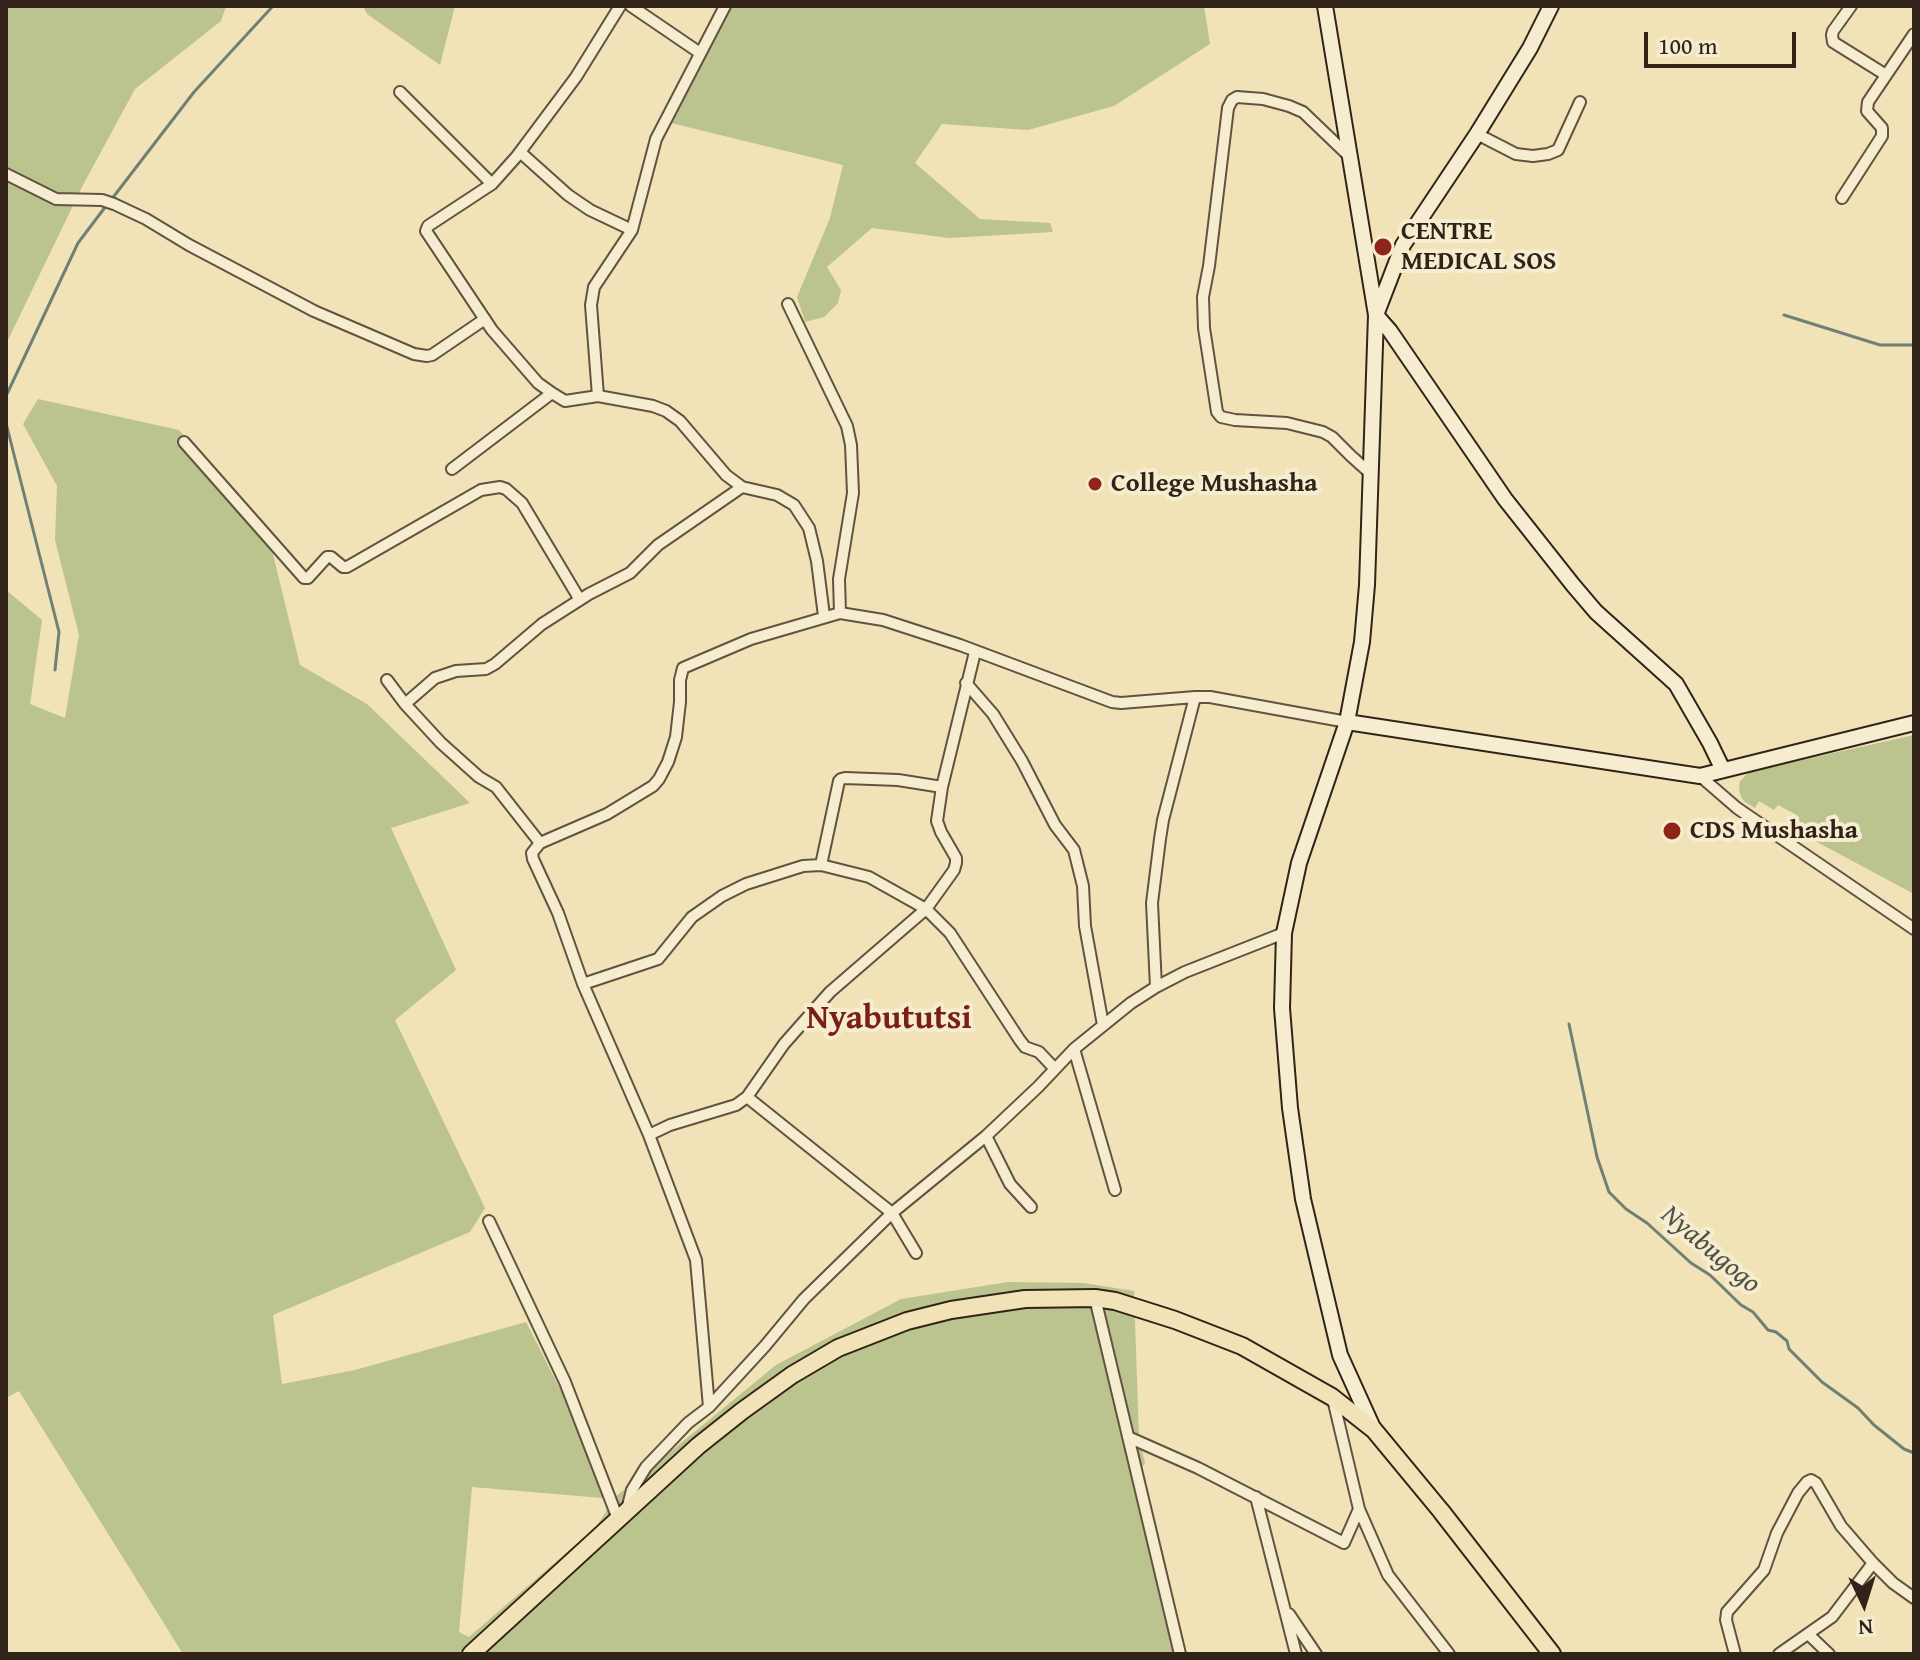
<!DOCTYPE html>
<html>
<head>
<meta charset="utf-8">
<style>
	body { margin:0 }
	#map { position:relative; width:1920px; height:1660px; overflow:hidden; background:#f1e3b7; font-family:"Gentium Book Plus",serif }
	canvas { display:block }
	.frame { position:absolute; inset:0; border:8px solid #312318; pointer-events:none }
	.north { position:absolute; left:1824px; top:1564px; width:80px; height:80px; -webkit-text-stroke:6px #f6edd0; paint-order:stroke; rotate:176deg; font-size:22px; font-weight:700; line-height:32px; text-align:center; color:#312318 }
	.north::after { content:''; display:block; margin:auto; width:28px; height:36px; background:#312318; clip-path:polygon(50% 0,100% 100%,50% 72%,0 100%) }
	.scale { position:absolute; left:1644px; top:32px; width:152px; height:36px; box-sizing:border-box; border:4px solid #312318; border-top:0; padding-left:10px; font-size:24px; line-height:28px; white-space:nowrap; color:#312318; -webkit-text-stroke:6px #f6edd0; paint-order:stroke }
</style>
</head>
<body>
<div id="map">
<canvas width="1920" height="1660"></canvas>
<div class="frame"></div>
<div class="north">N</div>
<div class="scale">100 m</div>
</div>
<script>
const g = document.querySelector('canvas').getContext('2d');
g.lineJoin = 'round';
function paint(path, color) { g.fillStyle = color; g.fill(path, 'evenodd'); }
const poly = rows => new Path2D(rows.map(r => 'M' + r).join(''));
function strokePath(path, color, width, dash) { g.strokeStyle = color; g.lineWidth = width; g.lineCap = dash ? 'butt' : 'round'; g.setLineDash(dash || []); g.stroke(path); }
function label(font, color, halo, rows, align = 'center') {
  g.font = font + ' "Gentium Book Plus",serif'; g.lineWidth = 8; g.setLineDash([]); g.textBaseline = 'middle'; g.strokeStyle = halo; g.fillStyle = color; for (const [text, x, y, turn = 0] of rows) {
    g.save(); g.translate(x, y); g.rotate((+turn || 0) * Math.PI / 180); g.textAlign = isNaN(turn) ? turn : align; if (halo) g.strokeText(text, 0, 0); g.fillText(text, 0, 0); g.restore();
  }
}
paint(poly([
	[6,6,226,6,221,21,135,89,83,185,6,344],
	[363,6,455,6,440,65,367,14],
	[726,6,1204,6,1210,44,1114,106,1028,130,942,124,915,163,980,219,1050,223,1053,232,949,238,872,228,827,267,841,290,838,303,824,317,805,322,797,297,830,218,843,165,671,123,722,18],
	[38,399,179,430,268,534,300,665,367,704,470,803,391,828,456,970,395,1020,485,1208,470,1232,273,1315,282,1384,355,1370,526,1322,615,1497,776,1365,901,1299,1008,1282,1084,1283,1134,1291,1139,1439,1145,1463,1133,1480,1176,1654,183,1654,19,1391,6,1398,6,590,42,620,30,704,65,718,79,635,55,540,57,486,23,424],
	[472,1487,614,1499,596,1527,469,1637,459,1632],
	[1914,735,1914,894,1789,827,1795,814,1778,805,1774,810,1759,801,1755,808,1745,802,1741,797,1739,790,1740,781,1749,772]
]), '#bbc38e');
strokePath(poly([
	[111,200,194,92,273,6],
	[1784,315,1880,345,1914,345],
	[6,396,78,243,106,206],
	[6,423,59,632,55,670],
	[1569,1024,1597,1157,1609,1192,1626,1209,1647,1223,1691,1263,1710,1275,1741,1305,1753,1312,1768,1330,1776,1332,1787,1341,1789,1349,1822,1382,1858,1408,1874,1425,1904,1449,1914,1453]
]), '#718075', 3);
const street = poly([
	[620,6,576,77,517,156,492,184,428,226,426,231,492,330,538,383,552,393,565,401,598,396,653,406,666,411,680,421,726,475,742,487,777,495,794,505,809,528,817,561,824,616],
	[631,6,700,53],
	[1851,6,1833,31,1832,35,1833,42,1886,75],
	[400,92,492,184],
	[1477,134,1516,154,1533,156,1548,154,1558,150,1580,102],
	[520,152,568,195,590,210,632,230],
	[1351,158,1303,112,1289,106,1263,99,1237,97,1232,100,1228,108,1209,266,1203,297,1204,328,1217,412,1221,417,1235,420,1287,423,1323,432,1332,437,1351,456,1370,473],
	[6,174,56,199,102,200,114,204,146,219,189,245,314,311,414,354,427,356,432,355,485,319],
	[1842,198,1882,136,1882,128,1867,111,1868,102,1914,34],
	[788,304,847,426,851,445,853,493,839,579,840,613],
	[598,396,591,305,594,287,632,230,656,139,725,6],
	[184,442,304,578,308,578,327,557,331,557,343,567,347,567,481,490,500,487,506,489,522,503,580,600],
	[452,469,552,393],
	[387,680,405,704,441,743,479,777,496,787,540,843,607,814,653,786,659,779,668,762,676,737,680,702,680,680,683,668,751,639,840,613,883,620,960,645,1112,702,1121,703,1195,697,1210,697,1347,722],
	[966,683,993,714,1022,761,1055,825,1074,850,1083,886,1085,926,1103,1025],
	[405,704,435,678,456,671,486,669,495,664,542,624,589,594,630,573,658,545,742,487],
	[1700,776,1737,808,1914,929],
	[540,843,532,853,533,859,558,913,583,984,649,1135,696,1260,709,1407,688,1423,646,1467,632,1490,627,1510],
	[821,865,839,781,841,779,845,778,898,780,942,787,975,652],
	[583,984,658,959,692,917,722,896,746,884,803,866,821,865,869,877,926,909,950,933,1019,1039,1025,1047,1039,1052,1055,1069],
	[1156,987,1152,903,1160,839,1163,820,1195,697],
	[1074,1049,1115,1190],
	[747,1097,892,1213,916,1253],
	[649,1135,670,1125,736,1105,747,1097,784,1044,830,992,926,909,954,870,956,863,956,858,941,832,937,821,942,787],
	[986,1136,1010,1184,1031,1207],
	[489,1221,565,1382,618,1519],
	[1095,1298,1180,1654],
	[1333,1399,1359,1509,1388,1575,1449,1654],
	[709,1407,765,1346,804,1299,892,1213,986,1136,1038,1087,1074,1049,1131,1003,1156,987,1185,972,1284,933],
	[1128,1437,1198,1468,1344,1543,1359,1509],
	[1256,1497,1296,1654],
	[1289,1614,1316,1654],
	[1808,1634,1829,1654],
	[1735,1654,1726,1620,1727,1612,1764,1570,1777,1533,1798,1493,1807,1482,1811,1480,1816,1483,1841,1526,1873,1563],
	[1779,1654,1832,1617,1873,1563,1893,1583,1914,1598]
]);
const secondary = poly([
	[1325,6,1376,315,1367,585,1362,642,1347,722,1299,863,1284,933,1282,1008,1290,1108,1303,1199,1340,1355,1374,1430],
	[1551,6,1530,48,1477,134,1403,245,1376,315,1390,331,1505,499,1573,585,1596,612,1676,684,1710,743,1723,770],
	[1347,722,1700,776,1914,723]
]);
const primary = poly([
	[471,1654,698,1446,742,1411,792,1375,838,1348,907,1321,951,1310,1025,1299,1095,1298,1115,1301,1175,1320,1242,1346,1332,1397,1374,1430,1441,1511,1552,1654]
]);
strokePath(street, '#615340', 14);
strokePath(secondary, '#312318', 18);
strokePath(primary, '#312318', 20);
strokePath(street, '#f6edd0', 10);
strokePath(secondary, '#f6edd0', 14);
strokePath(primary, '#f1e3b7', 16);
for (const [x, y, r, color] of [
	[1383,247,10,"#8f2418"],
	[1095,484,8,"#8f2418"],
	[1672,831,10,"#8f2418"]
]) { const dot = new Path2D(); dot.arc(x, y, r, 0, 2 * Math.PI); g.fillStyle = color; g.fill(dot); strokePath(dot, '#f6edd0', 3); }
label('bold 26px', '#312318', '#f6edd0', [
	["CENTRE",1401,232],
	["MEDICAL SOS",1401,262],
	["College Mushasha",1111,484],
	["CDS Mushasha",1690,831]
], 'left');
label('italic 28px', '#515246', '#f6edd0', [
	["Nyabugogo",1710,1250,40]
]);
label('bold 34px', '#7a1f14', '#f6edd0', [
	["Nyabututsi",889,1019]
]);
</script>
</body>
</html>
